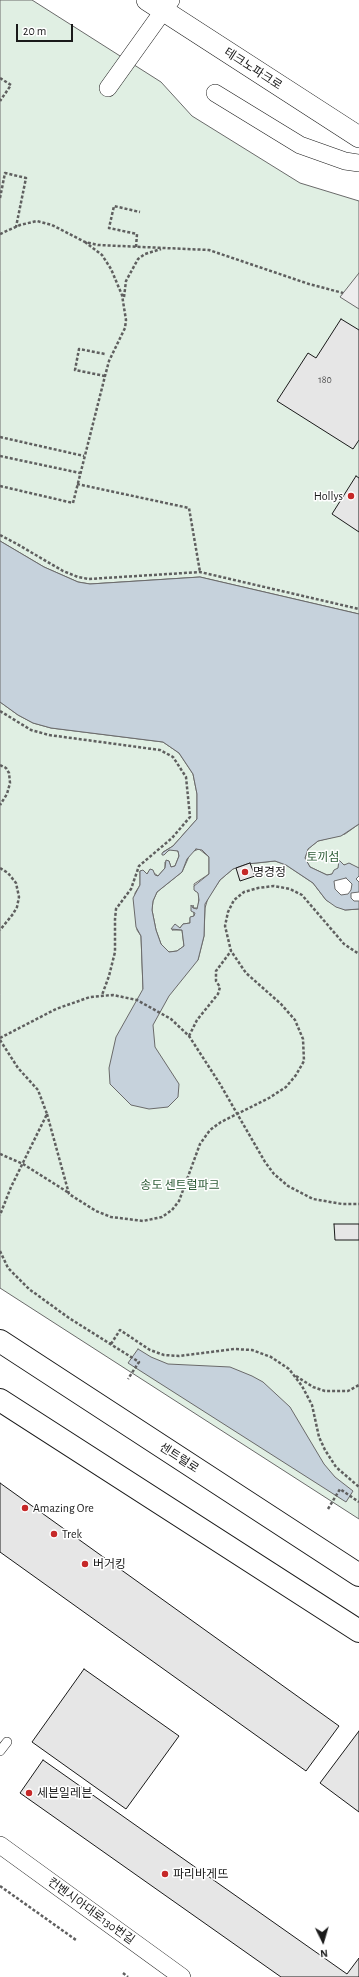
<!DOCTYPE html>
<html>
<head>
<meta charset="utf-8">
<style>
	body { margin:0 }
	#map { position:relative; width:359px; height:1977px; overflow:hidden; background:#fff; font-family:"Alegreya Sans",sans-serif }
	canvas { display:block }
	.north { position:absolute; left:303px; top:1921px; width:40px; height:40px; -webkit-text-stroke:3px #fff; paint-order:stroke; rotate:175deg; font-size:11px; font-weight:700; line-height:16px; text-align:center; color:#1a1a1a }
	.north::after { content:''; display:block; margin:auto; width:14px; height:18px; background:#1a1a1a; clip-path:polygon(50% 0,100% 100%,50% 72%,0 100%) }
	.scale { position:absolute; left:16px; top:24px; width:57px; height:18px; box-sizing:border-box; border:2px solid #1a1a1a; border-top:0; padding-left:5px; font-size:12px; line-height:14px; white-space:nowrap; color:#1a1a1a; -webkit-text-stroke:3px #fff; paint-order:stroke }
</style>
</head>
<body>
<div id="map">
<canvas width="359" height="1977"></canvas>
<div class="north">N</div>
<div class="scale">20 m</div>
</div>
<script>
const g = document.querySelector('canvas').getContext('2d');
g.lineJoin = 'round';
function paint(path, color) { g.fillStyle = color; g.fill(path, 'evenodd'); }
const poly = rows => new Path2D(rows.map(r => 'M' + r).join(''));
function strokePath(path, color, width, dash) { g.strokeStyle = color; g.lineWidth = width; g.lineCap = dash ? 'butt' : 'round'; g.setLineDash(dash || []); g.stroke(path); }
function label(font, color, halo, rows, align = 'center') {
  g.font = font + ' "Alegreya Sans","Noto Sans KR",sans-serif'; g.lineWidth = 3; g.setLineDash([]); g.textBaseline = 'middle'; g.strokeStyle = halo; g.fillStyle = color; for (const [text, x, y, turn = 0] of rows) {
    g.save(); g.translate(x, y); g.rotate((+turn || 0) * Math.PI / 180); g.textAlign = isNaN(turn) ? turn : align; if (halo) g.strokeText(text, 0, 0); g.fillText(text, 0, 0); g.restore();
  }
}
const green = poly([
	[0,0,32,0,161,82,192,116,300,183,359,201,359,614,200,577,90,584,78,582,44,567,0,541,0,0],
	[0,702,18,715,33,723,51,728,163,742,179,753,193,774,197,794,197,819,173,846,163,852,165,853,171,849,178,851,179,856,175,866,171,867,169,861,165,862,165,868,158,876,150,870,147,874,140,871,140,885,135,893,137,930,141,936,143,989,198,960,204,936,205,908,208,898,220,880,233,869,247,864,275,861,286,865,313,883,326,900,345,910,359,909,359,1519,0,1288,0,702],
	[359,824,359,868,353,867,351,864,344,865,342,863,339,864,339,867,333,874,327,875,310,867,305,858,308,849,318,841,345,834,359,824],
	[199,849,209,857,209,874,194,884,195,891,198,892,199,896,198,908,193,908,193,905,194,916,190,918,190,923,183,924,180,928,178,927,172,930,182,930,184,946,177,951,169,952,161,944,156,930,152,910,153,901,157,892,182,872,191,852,199,849]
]);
paint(green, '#e0efe3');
strokePath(green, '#6a6a6a', 1);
const parking = poly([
	[359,273,359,309,340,297,359,273]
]);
paint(parking, '#ededed');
strokePath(parking, '#6a6a6a', 1);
const water = poly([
	[0,541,44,567,78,582,90,584,200,577,359,614,359,824,341,836,318,841,308,849,305,858,310,867,327,875,332,874,334,870,338,868,339,860,344,865,349,863,359,868,359,876,356,879,359,882,359,892,351,893,351,898,354,901,359,901,359,909,345,910,336,907,326,900,313,883,286,865,275,861,247,864,233,869,220,880,205,904,204,936,198,960,169,996,153,1025,155,1047,179,1084,178,1097,168,1107,149,1109,131,1105,110,1084,109,1068,116,1037,143,989,141,936,136,927,133,898,140,885,140,871,143,870,147,874,150,869,153,870,155,875,158,876,165,868,166,860,169,861,171,867,175,866,179,856,178,851,169,850,164,855,162,855,162,853,173,846,197,819,197,794,193,774,179,753,163,742,51,728,33,723,18,715,0,702,0,541],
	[196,849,202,850,209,857,209,874,194,886,194,890,198,893,199,900,197,909,193,908,191,905,191,911,195,913,194,916,190,917,190,923,183,924,180,928,175,924,171,929,182,930,184,946,177,951,169,952,161,944,156,930,152,910,153,901,157,892,182,872,187,859,196,849],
	[346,878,352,884,351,890,348,894,341,895,335,889,334,881,346,878],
	[138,1349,151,1357,168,1364,230,1367,252,1376,263,1382,290,1407,324,1464,335,1477,353,1491,346,1502,128,1363,138,1349]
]);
paint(water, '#c6d2dc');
strokePath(water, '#6a6a6a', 1);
const building = poly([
	[341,319,359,330,359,440,353,449,277,401,308,353,316,358,341,319],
	[356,476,359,478,359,532,332,514,356,476],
	[250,863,255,876,240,881,236,868,250,863],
	[334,1224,359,1224,359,1240,335,1240,334,1224],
	[0,1483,339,1726,306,1771,0,1552,0,1483],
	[84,1669,179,1736,126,1809,32,1742,84,1669],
	[359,1731,359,1812,320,1783,359,1731],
	[43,1760,347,1974,359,1958,359,1977,281,1977,20,1793,43,1760]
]);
paint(building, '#e6e6e6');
strokePath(building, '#1a1a1a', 1);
const service = poly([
	[0,1751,7,1742]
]);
const minor = poly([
	[108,88,171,0],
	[215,93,300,145,345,161,359,163],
	[0,1845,182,1977]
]);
const tertiary = poly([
	[147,0,359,137]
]);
const secondary = poly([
	[0,1341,359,1575],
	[0,1400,359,1631]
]);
strokePath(service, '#1a1a1a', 10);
strokePath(minor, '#1a1a1a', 18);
strokePath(tertiary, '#1a1a1a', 22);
strokePath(secondary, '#1a1a1a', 24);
strokePath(poly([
	[0,78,11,85,0,101],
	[0,198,5,173,26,178,16,227],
	[0,234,20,225,37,221,52,225,85,242,98,245,209,250,309,284,343,293],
	[136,247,137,234,109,228,114,206,140,212],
	[124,297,126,281,138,259,145,254,161,249],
	[105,376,75,370,79,349,105,354],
	[0,437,84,456],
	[0,456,80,473],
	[77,484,189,508,200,572],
	[0,486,73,503,105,376,109,361,125,328,126,320,122,295,111,269,102,255,85,242],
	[0,535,17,544,63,571,78,577,89,579,200,572,359,609],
	[0,711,31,730,49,735,160,750,173,757,186,777,190,817,172,838,139,866,131,889,116,909,115,919,115,952,109,976,102,995],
	[0,765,6,768,9,773,10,783,7,794,0,805],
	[0,868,8,873,16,883,19,897,17,907,13,914,0,930],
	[189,1036,197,1020,218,994,220,987,216,981,216,971,231,951],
	[0,1038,56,1009,90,997,113,995,137,1000,171,1019,189,1036,220,1084,265,1162,274,1174,288,1186,313,1199,342,1204,359,1204],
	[0,1040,18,1068,38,1090,47,1114,11,1187,0,1215],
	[47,1114,69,1194,96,1211,111,1217,143,1221,162,1217,172,1210,179,1201,200,1144,210,1130,221,1122,269,1098,286,1087,296,1075,304,1061,303,1039,295,1020,281,1004,246,973,231,951,225,926,228,912,234,900,244,892,258,888,274,886,290,889,302,895,344,944,359,954],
	[0,1154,23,1164,69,1193],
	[0,1251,8,1268,29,1289,69,1318,139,1362,128,1379],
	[111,1344,120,1330,150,1350,164,1355,179,1356,234,1349,252,1350,271,1357,289,1369,302,1386,312,1405,319,1437,325,1450,336,1467,359,1487],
	[296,1376,313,1387,325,1391,348,1391,359,1385],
	[328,1509,340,1489,359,1502],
	[0,1886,76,1940],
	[123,1973,128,1977]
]), '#5f5f5f', 2.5, [3, 2]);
strokePath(service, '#fff', 9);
strokePath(minor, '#fff', 17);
strokePath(tertiary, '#fff', 21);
strokePath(secondary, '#fff', 22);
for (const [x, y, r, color] of [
	[351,496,4,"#c62828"],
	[245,872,4,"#c62828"],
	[25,1508,4,"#c62828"],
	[54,1534,4,"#c62828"],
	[85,1564,4,"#c62828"],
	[29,1793,4,"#c62828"],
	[165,1874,4,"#c62828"]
]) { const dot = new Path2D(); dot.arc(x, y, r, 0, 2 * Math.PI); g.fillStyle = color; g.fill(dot); strokePath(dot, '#fff', 1.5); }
label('10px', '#4d4d4d', null, [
	["180",325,380]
]);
label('12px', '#1a1a1a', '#fff', [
	["테크노파크로",253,69,33],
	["센트럴로",179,1458,33],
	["컨벤시아대로130번길",91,1911,36]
]);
label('12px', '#1a1a1a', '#fff', [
	["Hollys",343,496,"right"],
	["명경정",253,872],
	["Amazing Ore",33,1508],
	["Trek",62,1534],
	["버거킹",93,1564],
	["세븐일레븐",37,1793],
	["파리바게뜨",173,1874]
], 'left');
label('12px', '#2b5a34', '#fff', [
	["토끼섬",323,857],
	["송도 센트럴파크",180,1185]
]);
</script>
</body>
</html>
